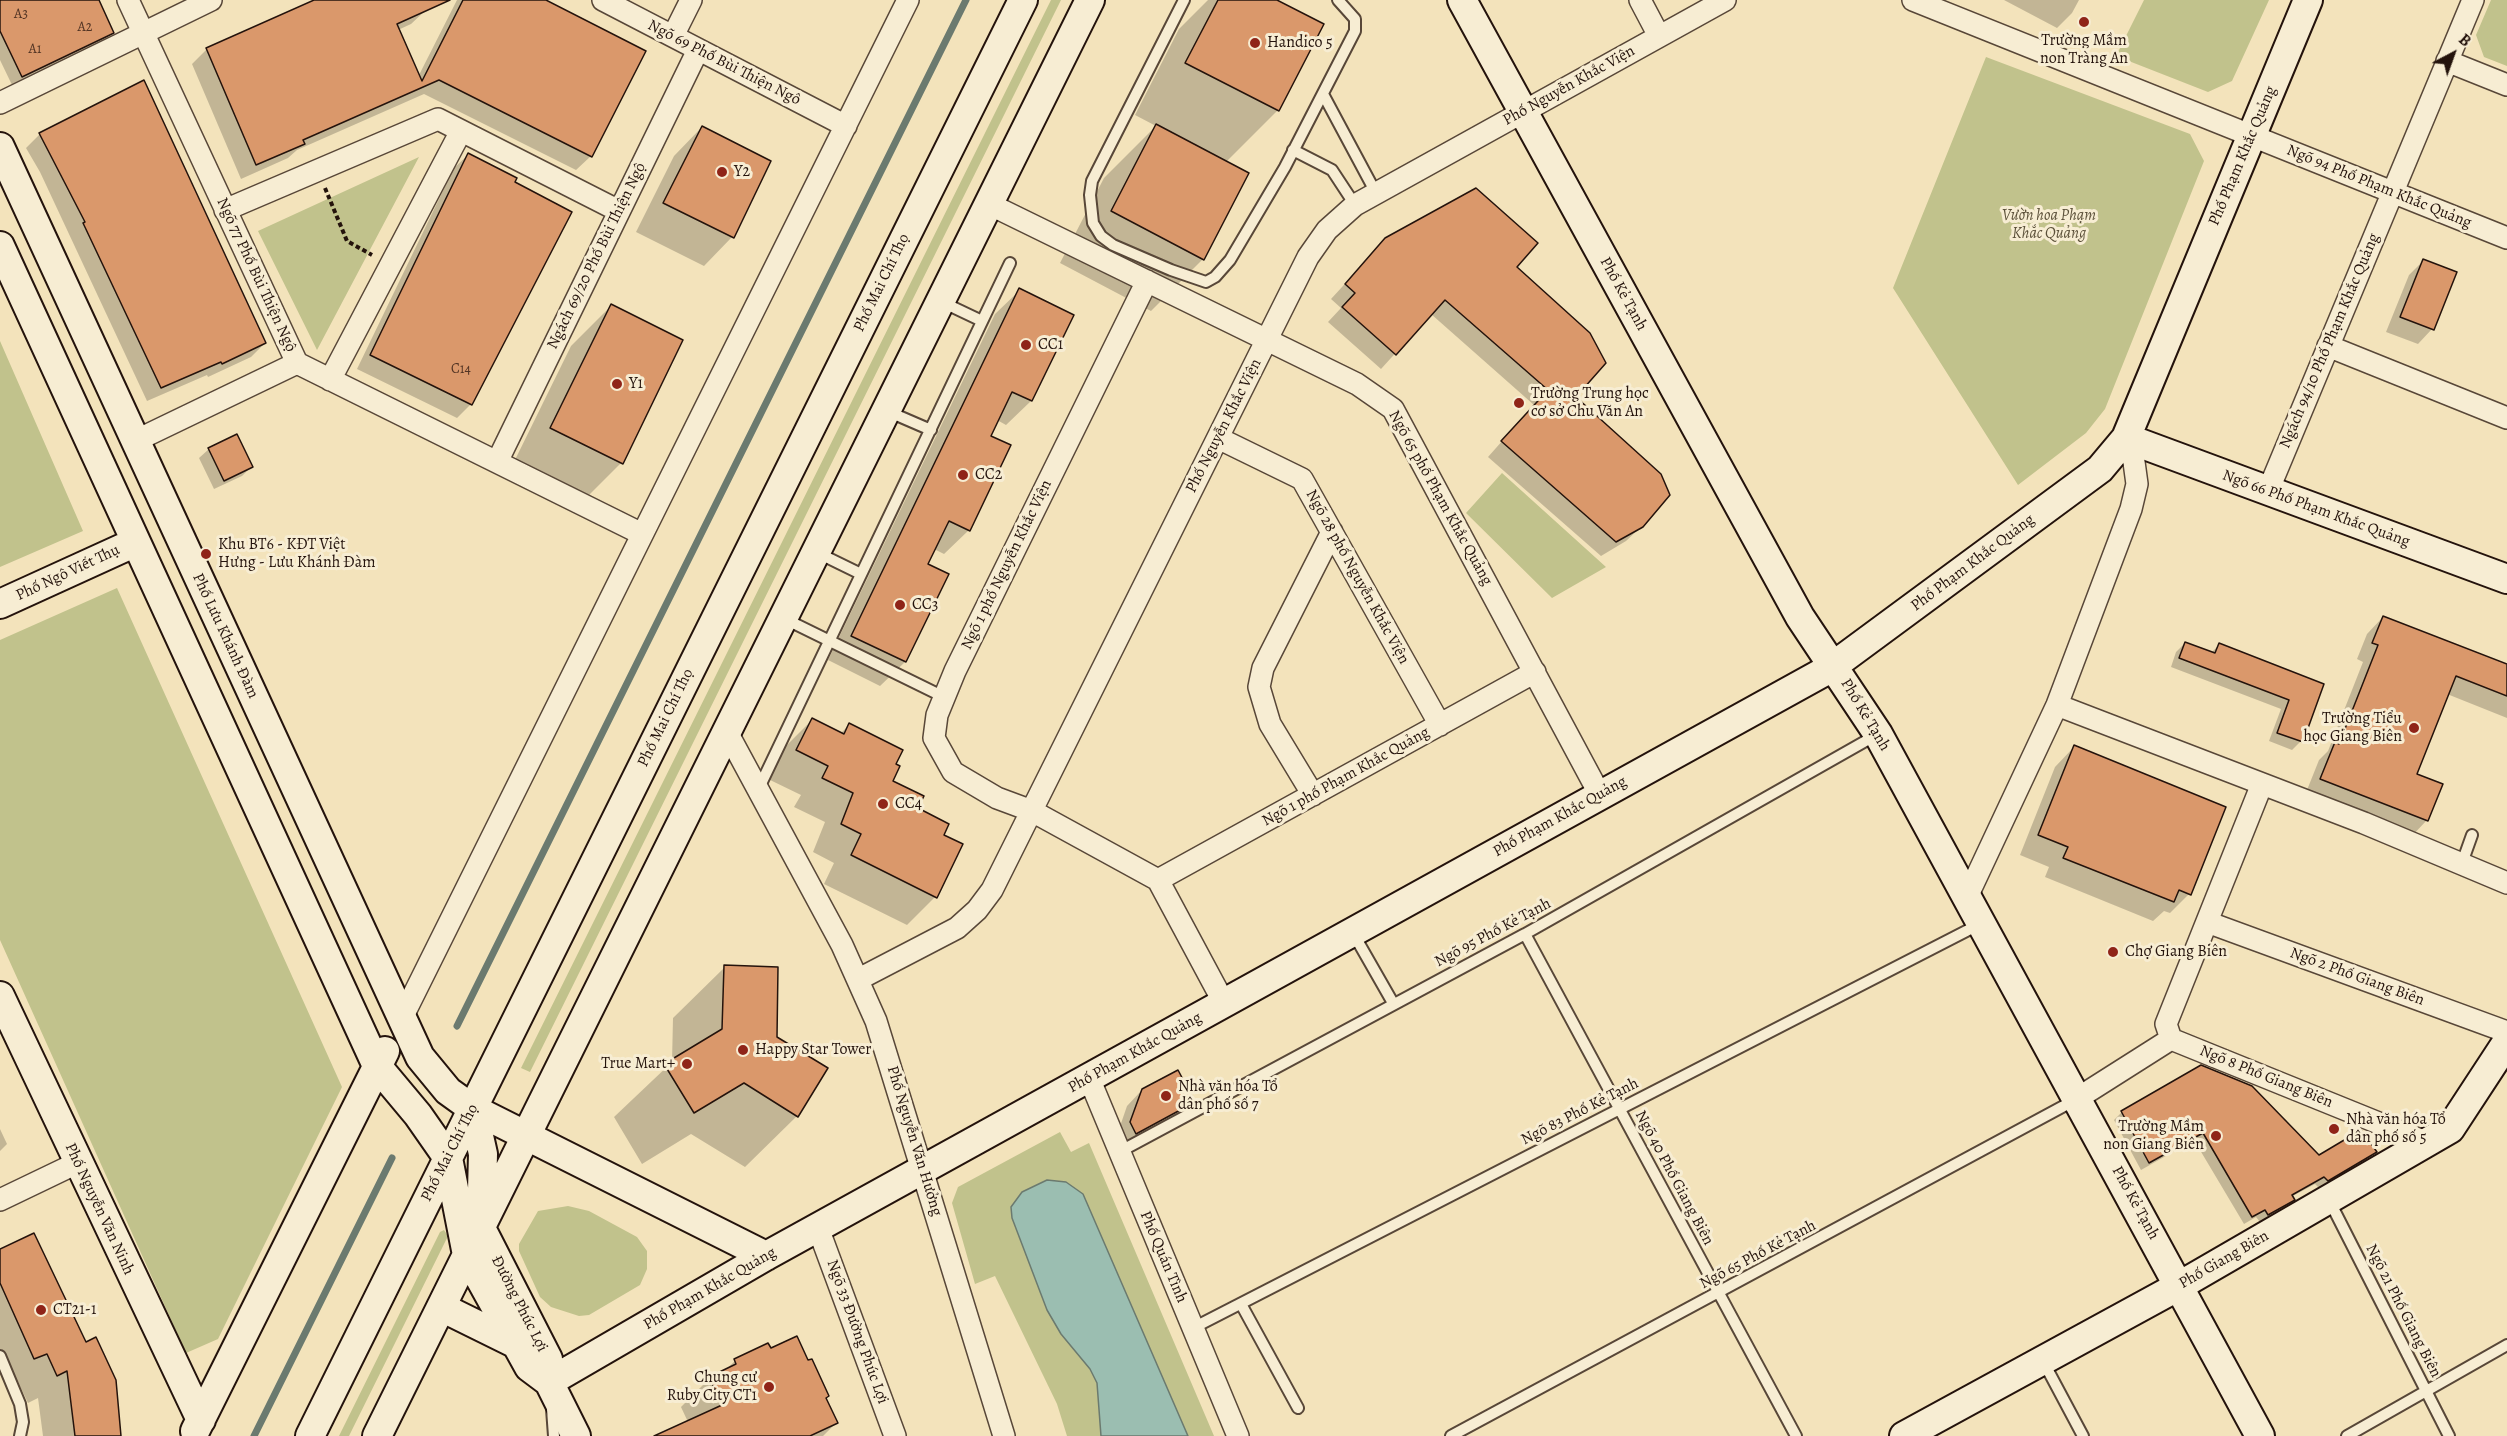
<!DOCTYPE html>
<html>
<head>
<meta charset="utf-8">
<style>
	body { margin:0 }
	#map { position:relative; width:2507px; height:1436px; overflow:hidden; background:#f3e3bb; font-family:Alegreya,serif }
	canvas { display:block }
	.north { position:absolute; left:2423px; top:24px; width:60px; height:60px; -webkit-text-stroke:4px #f7edd3; paint-order:stroke; rotate:41deg; font-size:16px; font-weight:700; line-height:24px; text-align:center; color:#24130c }
	.north::after { content:''; display:block; margin:auto; width:21px; height:27px; background:#24130c; clip-path:polygon(50% 0,100% 100%,50% 72%,0 100%) }
</style>
</head>
<body>
<div id="map">
<canvas width="2507" height="1436"></canvas>
<div class="north">B</div>
</div>
<script>
const g = document.querySelector('canvas').getContext('2d');
g.lineJoin = 'round';
function paint(path, color) { g.fillStyle = color; g.fill(path, 'evenodd'); }
const poly = rows => new Path2D(rows.map(r => 'M' + r).join(''));
function strokePath(path, color, width, dash) { g.strokeStyle = color; g.lineWidth = width; g.lineCap = dash ? 'butt' : 'round'; g.setLineDash(dash || []); g.stroke(path); }
function label(font, color, halo, rows, align = 'center') {
  g.font = font + ' Alegreya,serif'; g.lineWidth = 6; g.setLineDash([]); g.textBaseline = 'middle'; g.strokeStyle = halo; g.fillStyle = color; for (const [text, x, y, turn = 0] of rows) {
    g.save(); g.translate(x, y); g.rotate((+turn || 0) * Math.PI / 180); g.textAlign = isNaN(turn) ? turn : align; if (halo) g.strokeText(text, 0, 0); g.fillText(text, 0, 0); g.restore();
  }
}
paint(poly([
	[1051,0,1061,0,530,1072,521,1068],
	[2144,0,2269,0,2232,81,2208,92,2116,56],
	[2491,0,2507,0,2507,66,2484,57,2476,35],
	[1986,57,2190,134,2204,161,2105,409,2086,433,2018,485,1893,288],
	[419,157,317,350,258,231],
	[0,341,83,531,0,567],
	[1502,473,1606,567,1552,598,1466,513],
	[117,588,342,1087,218,1339,186,1353,0,940,0,640],
	[1060,1132,1071,1152,1089,1143,1214,1436,1067,1436,1057,1404,995,1276,975,1284,952,1203,958,1187],
	[568,1206,589,1211,637,1237,647,1251,647,1269,640,1285,589,1315,579,1316,551,1307,540,1297,519,1251,519,1244,538,1211],
	[444,1230,448,1236,349,1436,339,1436,440,1232]
]), '#c1c28c');
const water = poly([
	[1047,1180,1066,1182,1083,1194,1188,1436,1101,1436,1097,1383,1090,1369,1061,1334,1047,1310,1012,1218,1011,1207,1022,1192,1047,1180]
]);
paint(water, '#9bbeb1');
strokePath(water, '#6b7a6f', 1.5);
paint(poly([
	[0,0,97,0,112,33,103,42,12,85,0,60],
	[319,0,421,0,426,10,411,24,398,30,418,77,457,0,543,0,591,156,576,170,424,94,297,150,288,158,241,179,192,64,207,49],
	[1208,0,1274,0,1322,25,1278,110,1226,162,1203,259,1151,311,1060,263,1104,178,1156,126,1135,115,1179,29],
	[2004,0,2079,0,2072,13,2057,28],
	[702,127,732,237,704,266,636,232,674,156],
	[40,134,265,343,251,357,208,377,207,375,147,401,40,172,26,148],
	[468,155,471,404,457,418,357,369,454,168],
	[1386,239,1515,267,1573,397,1642,526,1626,541,1601,556,1488,457,1534,405,1431,314,1381,369,1328,322,1341,308,1331,299],
	[2423,261,2455,273,2432,329,2418,344,2386,332,2409,275],
	[1020,290,1072,315,1031,401,1006,425,997,420,989,437,969,530,944,554,934,549,926,565,947,575,905,662,880,686,828,660,995,314],
	[611,306,621,463,581,503,511,468,571,346],
	[209,449,251,467,242,476,214,489,199,458],
	[2383,617,2507,666,2507,718,2447,694,2415,775,2427,820,2411,837,2305,795,2319,760,2328,751,2363,662,2357,659,2367,634],
	[2185,643,2211,653,2219,645,2322,685,2301,741,2292,750,2269,741,2281,709,2171,667,2176,652],
	[812,720,840,734,849,725,894,765,891,781,942,835,935,897,907,925,824,884,834,863,813,852,825,822,794,807,801,795,768,779,783,749],
	[2074,747,2189,894,2170,913,2164,911,2153,921,2045,877,2049,867,2020,855,2055,767],
	[725,967,775,1037,797,1116,745,1167,691,1134,642,1164,614,1117,672,1062,673,1018],
	[1142,1090,1194,1102,1179,1117,1121,1148,1116,1138,1127,1106],
	[2122,1112,2319,1157,2363,1133,2375,1152,2367,1160,2319,1188,2315,1184,2291,1197,2293,1200,2285,1208,2260,1222,2256,1217,2244,1224,2194,1140,2141,1170,2114,1120],
	[0,1129,7,1144,0,1151],
	[0,1251,114,1381,119,1436,43,1436,38,1398,28,1403,18,1382,6,1386,0,1374],
	[735,1361,825,1399,836,1423,823,1436,663,1436,688,1422,681,1407,710,1378,724,1371]
]), '#0003');
strokePath(poly([
	[457,1026,966,0],
	[254,1436,392,1158]
]), '#6b7a6f', 7);
const building = poly([
	[0,0,99,0,114,33,22,77,0,31,0,0],
	[314,0,450,0,397,24,422,81,463,0,546,0,646,51,592,157,439,80,303,140,305,144,256,165,206,48,314,0],
	[1218,0,1277,0,1324,24,1279,111,1185,63,1218,0],
	[144,80,266,343,222,364,221,362,161,388,83,223,85,222,39,133,144,80],
	[1156,124,1249,173,1204,260,1111,211,1156,124],
	[702,126,771,161,734,238,663,203,702,126],
	[468,153,517,178,515,182,572,212,472,405,370,355,468,153],
	[1476,188,1538,243,1517,267,1590,333,1606,363,1576,397,1661,474,1670,495,1643,527,1616,542,1501,441,1548,390,1445,300,1396,355,1342,307,1355,293,1345,284,1385,238,1476,188],
	[2423,259,2457,272,2434,330,2400,317,2423,259],
	[1019,288,1074,315,1032,401,1012,392,991,436,1011,445,970,531,949,521,928,564,949,574,906,662,851,636,1019,288],
	[611,304,683,340,623,464,550,428,611,304],
	[237,434,253,467,224,481,208,448,237,434],
	[2383,616,2507,664,2507,696,2456,676,2417,774,2443,784,2428,821,2320,779,2335,742,2339,744,2378,645,2372,643,2383,616],
	[2185,642,2215,653,2219,643,2324,684,2303,742,2277,733,2289,700,2179,658,2185,642],
	[812,718,844,734,849,723,903,750,896,764,900,766,893,781,924,796,918,808,949,824,944,835,963,844,937,898,851,855,861,834,841,824,853,793,822,778,828,766,796,750,812,718],
	[2074,745,2226,807,2191,895,2179,890,2174,902,2063,858,2068,847,2038,835,2074,745],
	[724,965,778,967,777,1037,828,1068,798,1117,744,1083,694,1113,664,1064,722,1029,724,965],
	[2201,1065,2252,1086,2319,1155,2361,1130,2377,1152,2328,1181,2324,1177,2292,1195,2295,1200,2268,1215,2265,1210,2252,1217,2203,1133,2149,1163,2121,1111,2201,1065],
	[1178,1070,1195,1102,1136,1134,1130,1122,1142,1089,1178,1070],
	[34,1233,86,1342,96,1337,116,1380,121,1436,75,1436,67,1371,57,1376,47,1354,34,1359,0,1283,0,1249,34,1233],
	[797,1336,808,1360,812,1359,829,1396,826,1398,838,1423,810,1436,654,1436,722,1405,709,1377,736,1364,734,1359,768,1343,771,1348,797,1336]
]);
paint(building, '#da986b');
strokePath(building, '#24130c', 1.5);
const lane = poly([
	[1184,0,1092,181,1090,195,1093,223,1101,236,1113,245,1171,270,1206,282,1215,277,1230,260,1285,167,1355,31,1355,19,1338,0],
	[1323,94,1376,193],
	[1293,150,1332,170,1355,205],
	[942,302,982,321],
	[887,411,931,430],
	[816,552,861,574],
	[783,618,944,697],
	[758,790,1010,263],
	[2462,863,2472,835],
	[1353,933,1393,1003],
	[1525,934,1796,1436],
	[1119,1152,1525,934,1878,734],
	[2329,1200,2449,1436],
	[1241,1304,1298,1408],
	[1193,1328,1980,924],
	[0,1356,20,1404,23,1422,20,1436],
	[2043,1361,2083,1436],
	[552,1409,554,1436],
	[1451,1436,2075,1100],
	[2347,1436,2507,1345]
]);
const street = poly([
	[128,0,297,363,642,534],
	[603,0,846,126],
	[1640,0,1659,36],
	[1913,0,2507,238],
	[673,36,691,0],
	[2447,61,2507,85],
	[0,103,211,0],
	[989,204,1357,384,1393,409,1600,795],
	[225,210,438,119,619,211],
	[1147,281,955,671,937,715,934,738,953,772,997,798,1032,811,1158,880],
	[2328,346,2507,418],
	[330,380,461,131],
	[1218,438,1302,479,1440,725],
	[135,441,297,363],
	[497,462,698,50],
	[2268,491,2473,0],
	[2057,705,2364,823,2507,883],
	[727,732,842,945,876,1021,1004,1436],
	[1313,795,1270,724,1259,687,1263,668,1332,532],
	[1967,897,2057,705,2131,509,2137,484,2134,462,2126,438],
	[2207,922,2507,1032],
	[859,979,957,928,977,910,992,890,1308,257,1327,230,1355,205,1725,0],
	[1224,1003,1158,880,1535,672],
	[401,1020,908,0],
	[2171,1039,2428,1143],
	[2171,1039,2166,1024,2262,784],
	[1089,1078,1238,1436],
	[2078,1098,2171,1039],
	[0,1200,77,1163],
	[818,1228,895,1436]
]);
const secondary = poly([
	[1462,0,1800,617,1878,734,2260,1436],
	[0,147,420,1057,448,1091,473,1109,766,1256],
	[0,246,377,1066,418,1115,448,1158,467,1255,529,1367,549,1382],
	[2126,438,2507,579],
	[0,604,136,542],
	[0,996,201,1420],
	[473,1109,483,1154,481,1228,548,1359,549,1382,576,1436],
	[441,1307,516,1344],
	[549,1382,766,1256,1829,669,2100,469,2126,438,2308,0],
	[195,1431,385,1051],
	[310,1436,1023,0],
	[377,1436,1090,0],
	[1904,1436,2179,1286,2450,1129,2507,1042]
]);
strokePath(lane, '#584738', 14);
strokePath(street, '#584738', 24);
strokePath(secondary, '#24130c', 32);
strokePath(poly([
	[325,188,347,241,372,255]
]), '#24130c', 4, [4.5, 3]);
strokePath(lane, '#f7edd3', 10);
strokePath(street, '#f7edd3', 21);
strokePath(secondary, '#f7edd3', 28);
for (const [x, y, r, color] of [
	[2084,22,6,"#8f2418"],
	[1255,43,6,"#8f2418"],
	[722,172,6,"#8f2418"],
	[1026,345,6,"#8f2418"],
	[617,384,6,"#8f2418"],
	[1519,403,6,"#8f2418"],
	[963,475,6,"#8f2418"],
	[206,554,6,"#8f2418"],
	[900,605,6,"#8f2418"],
	[2414,728,6,"#8f2418"],
	[883,804,6,"#8f2418"],
	[2113,952,6,"#8f2418"],
	[743,1050,6,"#8f2418"],
	[687,1064,6,"#8f2418"],
	[1166,1096,6,"#8f2418"],
	[2334,1129,6,"#8f2418"],
	[2216,1136,6,"#8f2418"],
	[41,1310,6,"#8f2418"],
	[769,1387,6,"#8f2418"]
]) { const dot = new Path2D(); dot.arc(x, y, r, 0, 2 * Math.PI); g.fillStyle = color; g.fill(dot); strokePath(dot, '#f7edd3', 2); }
label('14px', '#523424', null, [
	["A3",21,15],
	["A2",85,28],
	["A1",35,50],
	["C14",461,370]
]);
label('16px', '#24130c', '#f7edd3', [
	["Trường Mầm",2084,41,"center"],
	["non Tràng An",2084,59,"center"],
	["Handico 5",1267,43],
	["Y2",734,172],
	["CC1",1038,345],
	["Y1",629,384],
	["Trường Trung học",1531,394],
	["cơ sở Chu Văn An",1531,412],
	["CC2",975,475],
	["Khu BT6 - KĐT Việt",218,545],
	["Hưng - Lưu Khánh Đàm",218,563],
	["CC3",912,605],
	["Trường Tiểu",2402,719,"right"],
	["học Giang Biên",2402,737,"right"],
	["CC4",895,804],
	["Chợ Giang Biên",2125,952],
	["Happy Star Tower",755,1050],
	["True Mart+",675,1064,"right"],
	["Nhà văn hóa Tổ",1178,1087],
	["dân phố số 7",1178,1105],
	["Nhà văn hóa Tổ",2346,1120],
	["dân phố số 5",2346,1138],
	["Trường Mầm",2204,1127,"right"],
	["non Giang Biên",2204,1145,"right"],
	["CT21-1",53,1310],
	["Chung cư",757,1378,"right"],
	["Ruby City CT1",757,1396,"right"]
], 'left');
label('16px', '#24130c', '#f7edd3', [
	["Ngõ 69 Phố Bùi Thiện Ngô",724,63,27],
	["Phố Nguyễn Khắc Viện",1569,86,-29],
	["Phố Phạm Khắc Quảng",2243,156,-67],
	["Ngõ 94 Phố Phạm Khắc Quảng",2379,187,22],
	["Ngách 69/20 Phố Bùi Thiện Ngộ",597,256,-64],
	["Ngõ 77 Phố Bùi Thiện Ngộ",256,275,65],
	["Phố Mai Chí Thọ",882,283,-64],
	["Phố Kẻ Tạnh",1623,294,61],
	["Ngách 94/10 Phố Phạm Khắc Quảng",2330,341,-67],
	["Phố Nguyễn Khắc Viện",1224,426,-63],
	["Ngõ 65 phố Phạm Khắc Quảng",1440,498,61],
	["Ngõ 66 Phố Phạm Khắc Quảng",2316,509,20],
	["Phố Phạm Khắc Quảng",1973,563,-37],
	["Ngõ 1 phố Nguyễn Khắc Viện",1007,565,-64],
	["Phố Ngô Viết Thụ",68,573,-25],
	["Ngõ 28 phố Nguyễn Khắc Viện",1357,577,61],
	["Phố Lưu Khánh Đàm",225,636,65],
	["Phố Kẻ Tạnh",1865,715,59],
	["Phố Mai Chí Thọ",666,718,-64],
	["Ngõ 1 phố Phạm Khắc Quảng",1346,777,-29],
	["Phố Phạm Khắc Quảng",1560,817,-29],
	["Ngõ 95 Phố Kẻ Tạnh",1493,933,-28],
	["Ngõ 2 Phố Giang Biên",2357,977,20],
	["Phố Phạm Khắc Quảng",1135,1053,-29],
	["Ngõ 8 Phố Giang Biên",2266,1077,22],
	["Ngõ 83 Phố Kẻ Tạnh",1580,1112,-27],
	["Phố Nguyễn Văn Hưởng",914,1141,73],
	["Phố Mai Chí Thọ",450,1153,-63],
	["Ngõ 40 Phố Giang Biên",1674,1178,62],
	["Phố Kẻ Tạnh",2135,1203,61],
	["Phố Nguyễn Văn Ninh",99,1209,65],
	["Ngõ 65 Phố Kẻ Tạnh",1758,1255,-28],
	["Phố Quán Tình",1163,1257,67],
	["Phố Giang Biên",2224,1260,-30],
	["Phố Phạm Khắc Quảng",710,1289,-30],
	["Đường Phúc Lợi",519,1304,63],
	["Ngõ 21 Phố Giang Biên",2403,1311,63],
	["Ngõ 33 Đường Phúc Lợi",857,1332,70]
]);
label('italic 16px', '#5b5039', '#f7edd3', [
	["Vườn hoa Phạm",2049,216],
	["Khắc Quảng",2049,234]
]);
</script>
</body>
</html>
